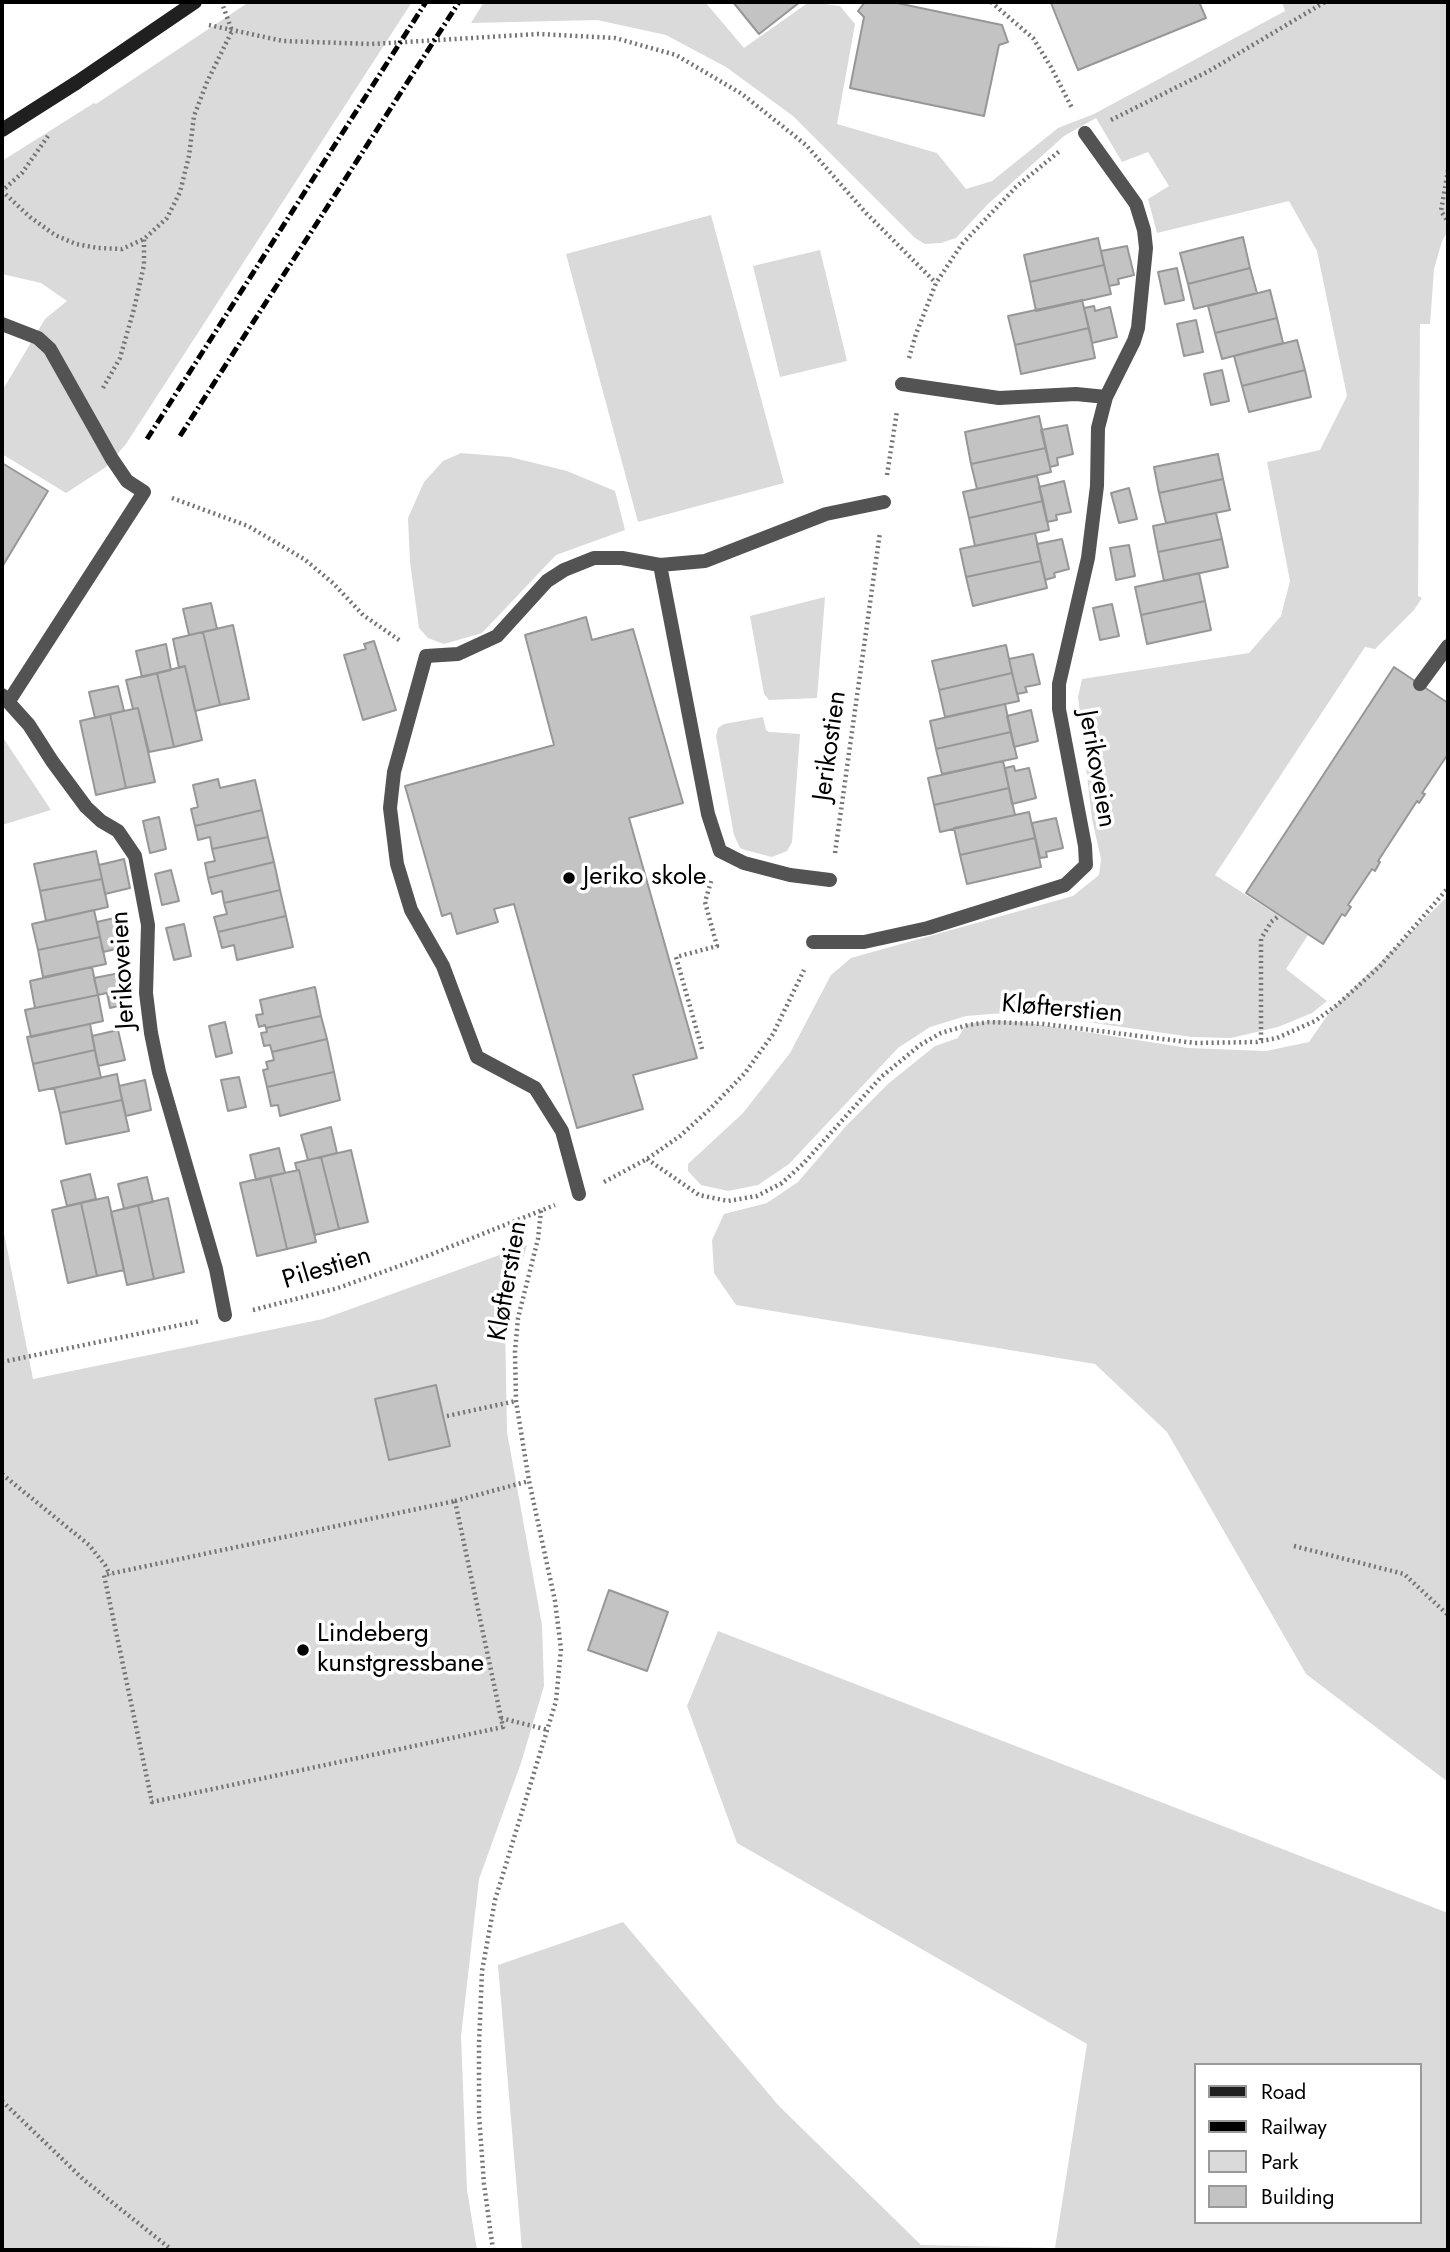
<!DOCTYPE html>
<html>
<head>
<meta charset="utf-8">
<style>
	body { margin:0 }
	#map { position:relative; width:1450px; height:2252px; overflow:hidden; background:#fff; font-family:Jost,sans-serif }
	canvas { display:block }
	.frame { position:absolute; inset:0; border:4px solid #000; pointer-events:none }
	.legend { position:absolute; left:1194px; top:2063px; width:228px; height:161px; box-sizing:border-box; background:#fff; border:2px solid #999; margin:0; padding:9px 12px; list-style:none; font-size:21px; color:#000 }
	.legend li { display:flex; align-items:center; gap:14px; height:35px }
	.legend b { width:35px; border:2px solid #999 }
</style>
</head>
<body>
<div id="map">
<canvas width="1450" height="2252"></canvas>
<div class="frame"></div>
<ul class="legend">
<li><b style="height:9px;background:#202020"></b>Road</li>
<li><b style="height:9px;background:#000"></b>Railway</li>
<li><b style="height:19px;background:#dadada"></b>Park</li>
<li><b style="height:19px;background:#c3c3c3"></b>Building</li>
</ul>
</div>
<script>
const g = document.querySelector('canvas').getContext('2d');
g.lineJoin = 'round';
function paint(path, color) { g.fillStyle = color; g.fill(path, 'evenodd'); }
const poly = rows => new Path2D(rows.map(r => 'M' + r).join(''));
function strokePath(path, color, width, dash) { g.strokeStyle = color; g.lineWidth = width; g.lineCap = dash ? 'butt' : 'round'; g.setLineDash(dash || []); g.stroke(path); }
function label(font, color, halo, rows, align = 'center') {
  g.font = font + ' Jost,sans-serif'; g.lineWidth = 7; g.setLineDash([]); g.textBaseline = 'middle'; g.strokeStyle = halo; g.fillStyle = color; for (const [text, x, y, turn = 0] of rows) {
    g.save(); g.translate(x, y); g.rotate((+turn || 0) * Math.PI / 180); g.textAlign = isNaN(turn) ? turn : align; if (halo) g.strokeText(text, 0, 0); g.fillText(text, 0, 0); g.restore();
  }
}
paint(poly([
	[249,2,412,2,126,444,106,467,66,493,2,454,2,391,45,319,67,301,41,283,2,274,2,161,94,103,96,104],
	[484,2,705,2,744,48,809,2,840,6,855,24,837,124,937,153,966,189,992,181,1058,128,1094,114,1285,11,1282,2,1448,2,1448,231,1442,241,1434,269,1430,324,1420,324,1418,596,1422,598,1414,610,1375,649,1365,647,1215,875,1308,935,1286,969,1327,1001,1312,1013,1278,1027,1231,1038,1192,1037,1017,1012,966,1016,930,1027,898,1048,789,1164,758,1185,728,1191,701,1185,688,1171,688,1164,743,1113,790,1053,831,975,851,958,1073,896,1099,875,1101,859,1092,819,1078,697,1082,679,1249,653,1281,616,1290,581,1267,462,1320,450,1347,396,1317,251,1289,201,1157,233,1148,199,1169,186,1148,152,1122,162,1096,118,1064,136,987,205,956,238,941,243,925,244,915,238,793,116,726,67,666,35,597,20,471,23],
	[711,215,784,483,638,522,566,254],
	[820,250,847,361,780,377,753,266],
	[461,453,510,457,567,471,615,491,625,530,556,555,482,633,444,644,428,638,419,628,410,562,408,518,424,482,443,461],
	[825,597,817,698,769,700,764,694,750,616],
	[763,717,766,730,769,732,800,734,792,842,787,851,772,857,745,850,740,848,734,835,716,736,718,728,724,724],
	[2,736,51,810,2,825],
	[1448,896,1448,1782,1306,1674,1167,1432,1095,1364,736,1305,714,1273,712,1240,724,1214,767,1203,798,1182,846,1126,889,1083,935,1046,958,1038,966,1024,997,1020,1028,1023,1188,1048,1266,1051,1309,1042,1331,1010],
	[2,1223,33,1379,323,1319,527,1245,505,1321,507,1432,542,1625,544,1686,521,1763,479,1879,461,2036,467,2190,477,2250,2,2250],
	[718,1631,1448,1913,1448,2250,522,2250,498,1965,623,1922,779,2106,921,2245,1055,2248,1087,2044,737,1843,687,1706],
	[1196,2065,1420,2065,1420,2222,1196,2222]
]), '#dadada');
const building = poly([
	[733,2,800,2,759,34,733,2],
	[865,2,892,2,1002,25,1008,42,999,45,984,116,850,88,864,17,858,11,865,2],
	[1042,2,1199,2,1206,18,1078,70,1051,3,1042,2],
	[1243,237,1250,268,1188,284,1180,253,1243,237],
	[1098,238,1104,265,1030,282,1024,255,1098,238],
	[1127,246,1134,275,1118,279,1119,284,1109,286,1101,251,1127,246],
	[1104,265,1111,294,1036,311,1030,282,1104,265],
	[1177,268,1184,300,1165,304,1158,272,1177,268],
	[1250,268,1257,293,1194,309,1188,284,1250,268],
	[1270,290,1277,318,1215,333,1208,306,1270,290],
	[1082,300,1089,328,1015,345,1008,316,1082,300],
	[1094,306,1095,311,1110,307,1117,337,1092,343,1084,308,1094,306],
	[1277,318,1283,343,1222,359,1215,333,1277,318],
	[1196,320,1203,352,1184,356,1177,324,1196,320],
	[1089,328,1095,358,1021,374,1015,345,1089,328],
	[1297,340,1305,370,1242,386,1234,356,1297,340],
	[1222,370,1229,401,1211,405,1204,374,1222,370],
	[1305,370,1311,397,1249,412,1242,386,1305,370],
	[1039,416,1046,448,971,464,965,432,1039,416],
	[1067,425,1073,454,1057,458,1058,465,1050,467,1041,430,1067,425],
	[1046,448,1051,472,977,489,971,464,1046,448],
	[1218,454,1223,479,1159,493,1154,467,1218,454],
	[2,463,48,491,2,567,2,463],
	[1037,476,1043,501,969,518,963,492,1037,476],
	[1223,479,1230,510,1166,523,1159,493,1223,479],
	[1064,481,1071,512,1056,515,1057,520,1047,522,1039,487,1064,481],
	[1129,488,1137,519,1119,523,1111,493,1129,488],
	[1043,501,1049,530,975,546,969,518,1043,501],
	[1216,513,1222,539,1158,552,1153,526,1216,513],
	[1035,533,1041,561,966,577,960,549,1035,533],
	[1062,539,1069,569,1054,573,1055,577,1045,580,1037,544,1062,539],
	[1222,539,1228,567,1164,581,1158,552,1222,539],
	[1129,545,1135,576,1116,580,1110,548,1129,545],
	[1041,561,1047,588,973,606,966,577,1041,561],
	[1199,573,1205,601,1141,615,1135,587,1199,573],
	[1205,601,1211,630,1147,644,1141,615,1205,601],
	[211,603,217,629,189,635,183,609,211,603],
	[1112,604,1119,636,1100,640,1093,608,1112,604],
	[586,617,592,640,633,629,683,803,629,818,697,1058,633,1075,643,1109,577,1128,514,904,494,909,498,922,457,934,451,913,442,916,405,786,554,745,525,635,586,617],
	[233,625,249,699,220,705,203,632,233,625],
	[203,632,220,705,195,711,185,666,179,668,173,639,203,632],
	[374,641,396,710,363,720,344,655,366,649,364,644,374,641],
	[166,644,171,670,142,677,136,651,166,644],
	[1006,645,1012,673,939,690,932,661,1006,645],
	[1033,654,1040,684,1025,687,1027,692,1017,694,1009,659,1033,654],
	[185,666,202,740,174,747,157,673,185,666],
	[1394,667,1448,703,1448,758,1446,757,1422,793,1425,794,1419,803,1417,801,1378,861,1380,862,1375,871,1372,869,1348,905,1351,907,1345,916,1342,914,1323,944,1246,893,1394,667],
	[157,673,174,747,149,752,138,708,133,709,126,680,157,673],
	[1012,673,1019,701,945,717,939,690,1012,673],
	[118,686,124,711,95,718,89,692,118,686],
	[1005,704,1011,732,936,749,930,721,1005,704],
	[138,708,155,782,126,788,110,714,138,708],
	[1031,710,1038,741,1014,747,1007,716,1031,710],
	[110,714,126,788,96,795,80,721,110,714],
	[1011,732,1017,758,942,774,936,749,1011,732],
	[1003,761,1009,788,934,805,928,778,1003,761],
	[1014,766,1015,771,1029,768,1036,798,1012,804,1005,768,1014,766],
	[218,779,220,788,255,780,262,810,195,826,191,809,198,807,193,785,218,779],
	[1009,788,1015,815,940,832,934,805,1009,788],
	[262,810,268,837,212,849,210,837,198,840,195,826,262,810],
	[1029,812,1035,838,960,855,954,828,1029,812],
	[159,817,166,849,150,853,143,821,159,817],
	[1056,818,1063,848,1046,852,1047,857,1040,858,1032,823,1056,818],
	[268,837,274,862,208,878,205,863,215,861,212,849,268,837],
	[1035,838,1041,867,967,884,960,855,1035,838],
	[96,851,102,879,40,891,34,864,96,851],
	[124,859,130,888,105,894,99,865,124,859],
	[274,862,280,890,224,903,222,891,212,894,208,878,274,862],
	[171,870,179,901,162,905,155,874,171,870],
	[102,879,108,907,46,921,40,891,102,879],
	[280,890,286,916,218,932,214,917,227,914,224,903,280,890],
	[94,910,100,937,38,950,32,924,94,910],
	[123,916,129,946,103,952,97,922,123,916],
	[286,916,293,947,237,960,234,945,222,948,218,932,286,916],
	[184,924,191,956,174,960,166,928,184,924],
	[100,937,106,964,43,977,38,950,100,937],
	[92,967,98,995,35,1008,30,981,92,967],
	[120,973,127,1004,110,1008,107,993,98,995,94,978,120,973],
	[315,987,321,1016,266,1028,265,1025,259,1027,256,1015,263,1014,260,1000,315,987],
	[98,995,103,1021,31,1037,25,1010,98,995],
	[321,1016,327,1039,272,1052,270,1045,264,1046,261,1033,267,1032,266,1028,321,1016],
	[225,1022,232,1053,216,1057,209,1026,225,1022],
	[90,1024,95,1050,33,1064,27,1037,90,1024],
	[118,1030,125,1060,98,1066,92,1036,118,1030],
	[327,1039,334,1072,267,1087,263,1070,268,1069,266,1062,274,1060,272,1052,327,1039],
	[95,1050,101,1078,39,1091,33,1064,95,1050],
	[334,1072,340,1100,280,1116,278,1105,271,1106,267,1087,334,1072],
	[117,1074,122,1100,60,1113,54,1088,117,1074],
	[239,1077,246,1107,228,1111,221,1080,239,1077],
	[145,1080,151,1110,126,1116,119,1086,145,1080],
	[122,1100,129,1131,66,1144,60,1113,122,1100],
	[331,1127,337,1153,308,1160,301,1135,331,1127],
	[279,1148,285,1173,256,1180,250,1155,279,1148],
	[351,1150,368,1222,339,1229,321,1157,351,1150],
	[321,1157,339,1229,315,1235,299,1170,297,1170,295,1163,321,1157],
	[299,1170,316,1242,287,1249,270,1176,299,1170],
	[90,1174,96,1199,67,1206,61,1181,90,1174],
	[270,1176,287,1249,257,1256,240,1183,270,1176],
	[147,1177,153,1202,124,1209,118,1184,147,1177],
	[108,1197,124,1270,97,1276,81,1203,108,1197],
	[168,1198,184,1272,154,1279,138,1205,168,1198],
	[81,1203,97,1276,68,1283,52,1210,81,1203],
	[138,1205,154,1279,127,1285,111,1212,138,1205],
	[436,1385,450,1446,389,1460,375,1399,436,1385],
	[609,1590,668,1612,647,1671,588,1650,609,1590]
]);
paint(building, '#c3c3c3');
strokePath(building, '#979797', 2);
strokePath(poly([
	[991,2,1033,38,1051,67,1072,108],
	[209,25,283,41,372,44,538,34,615,38,676,55,742,94,806,145,866,213,936,283],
	[1111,120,1209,71,1325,2],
	[48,136,22,173,2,191,30,217,55,235,76,244,98,248,122,249,144,239,167,218,180,192,189,156,194,116,207,82,232,31,223,6],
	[1448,170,1441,211,1448,222],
	[909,358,916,334,936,283,962,244,1016,187,1061,150],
	[103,388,120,358,134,309,144,265,144,239],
	[887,475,897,411],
	[172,498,248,526,304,559,333,583,363,615,402,642],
	[835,853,880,532],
	[1261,1040,1261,939,1271,922,1280,915],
	[702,1049,676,957,717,946,705,902,712,878],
	[647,1159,699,1195,728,1201,757,1196,782,1183,804,1163,881,1077,920,1045,941,1033,968,1025,989,1022,1044,1024,1195,1043,1257,1042,1277,1038,1315,1021,1337,1005,1380,966,1448,888],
	[604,1182,647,1159,680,1136,710,1109,745,1073,773,1034,804,970],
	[253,1310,338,1288,427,1256,555,1205],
	[2,1362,200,1321],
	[447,1416,516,1401],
	[2,1474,89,1545,105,1565,110,1575],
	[455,1501,503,1727,152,1802,104,1575,455,1501],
	[455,1501,529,1481],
	[1294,1546,1404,1574,1448,1615],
	[501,1718,548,1730],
	[2,2101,84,2180,172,2250],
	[493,2250,484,2184,479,2115,479,2044,482,1971,495,1900,556,1701,561,1649,555,1601,529,1481,516,1401,515,1352,518,1318,538,1239,541,1210]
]), '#757575', 4.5, [2, 3.5]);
strokePath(poly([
	[2,324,38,338,50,349,112,459,127,481,144,492,9,701],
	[902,384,999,398,1076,394,1106,397],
	[660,565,708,814,720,851,744,863,790,875,830,880],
	[1420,684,1448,646],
	[2,695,29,725,52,761,86,807,101,821,118,831,135,856,148,925,146,993,151,1033,159,1072,216,1269,225,1315],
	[813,942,864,942,928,928,1065,885,1086,865,1085,846,1059,709,1059,684,1088,558,1097,486,1098,428,1106,397,1134,341,1138,328,1146,248,1144,230,1136,204,1085,133],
	[579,1194,562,1131,535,1088,477,1057,443,966,411,910,397,864,390,808,394,772,426,656,458,654,497,636,547,581,564,570,594,558,622,558,660,565,705,561,826,514,884,502]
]), '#535353', 14);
strokePath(poly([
	[2,130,76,83]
]), '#202020', 14);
strokePath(poly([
	[180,436,459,2],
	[147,439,426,2]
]), '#000', 5, [10, 3.5, 2, 3.5]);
strokePath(poly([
	[76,83,195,2]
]), '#202020', 14);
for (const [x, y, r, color] of [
	[569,878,7,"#000"],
	[303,1650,7,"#000"]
]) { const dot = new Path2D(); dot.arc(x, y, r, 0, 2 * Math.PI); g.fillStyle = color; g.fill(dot); strokePath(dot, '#fff', 2.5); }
label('26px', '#000', '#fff', [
	["Jerikostien",831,746,-82],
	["Jerikoveien",1096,769,80],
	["Jerikoveien",124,970,-93],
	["Kløfterstien",1062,1010,5],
	["Pilestien",327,1269,-17],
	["Kløfterstien",509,1281,-80]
]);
label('26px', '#000', '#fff', [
	["Jeriko skole",583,878],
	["Lindeberg",317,1635],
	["kunstgressbane",317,1665]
], 'left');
</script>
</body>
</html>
